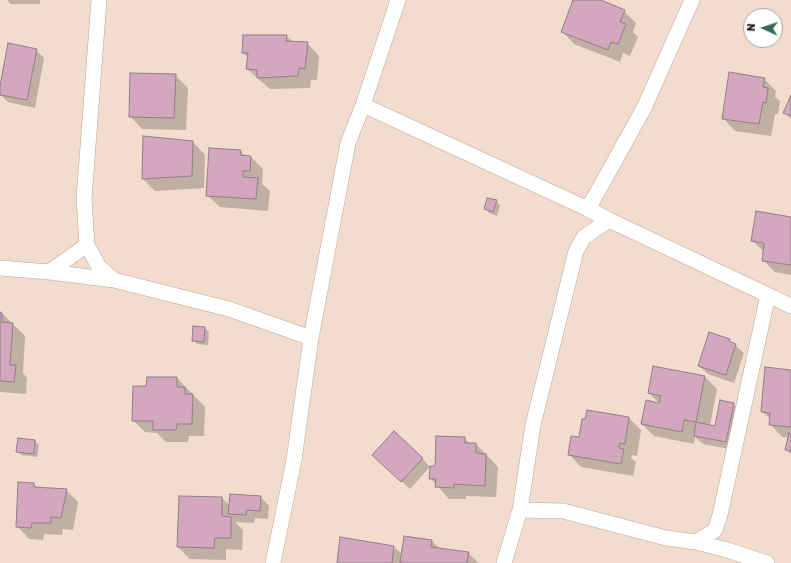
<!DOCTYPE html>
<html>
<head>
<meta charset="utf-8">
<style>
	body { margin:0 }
	#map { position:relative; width:791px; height:563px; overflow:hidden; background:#f1dcce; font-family:Rubik,sans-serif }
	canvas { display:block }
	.north { position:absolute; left:743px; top:8px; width:40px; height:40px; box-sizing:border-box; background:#fff; border:1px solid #a5a2a1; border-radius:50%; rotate:273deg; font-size:11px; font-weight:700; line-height:16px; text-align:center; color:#1f1713 }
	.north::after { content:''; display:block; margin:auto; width:14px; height:18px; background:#2f6c57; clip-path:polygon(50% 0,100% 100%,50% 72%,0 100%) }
</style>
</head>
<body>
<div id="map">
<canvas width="791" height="563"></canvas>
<div class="north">N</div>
</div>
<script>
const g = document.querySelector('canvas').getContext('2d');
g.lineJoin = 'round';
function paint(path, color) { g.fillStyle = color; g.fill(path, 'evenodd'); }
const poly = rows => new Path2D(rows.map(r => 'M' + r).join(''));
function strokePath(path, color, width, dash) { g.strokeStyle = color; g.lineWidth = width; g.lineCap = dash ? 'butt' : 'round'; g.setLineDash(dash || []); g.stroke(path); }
paint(poly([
	[7,0,40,0,40,4,11,4],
	[574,0,598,0,624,11,636,23,633,32,638,37,630,56,623,53,620,62,574,44,562,31],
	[286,36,293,42,307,43,319,56,317,80,311,80,310,88,270,89,247,69,248,58,243,53],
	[36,50,44,58,35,108,8,102,0,94,0,91],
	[175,75,188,88,186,130,142,129,130,116],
	[764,79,776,91,775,97,780,101,778,114,775,114,771,136,735,131,723,118],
	[791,98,791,119,784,112],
	[144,138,193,142,205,155,204,188,155,191,143,179],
	[240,151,246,156,251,157,263,169,262,184,270,191,268,211,220,207,207,195],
	[496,201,500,205,497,216,489,213,485,209],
	[791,218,791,275,775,272,763,260,764,252,753,241],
	[0,313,2,313,25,336,23,373,27,378,26,394,0,392],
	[205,328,209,332,208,345,197,344,193,340],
	[729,340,744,353,734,383,708,374,699,366],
	[654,367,705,377,717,389,710,426,716,427,733,404,742,412,734,450,703,444,695,437,694,444,654,436,642,424,660,404,649,393],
	[791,371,791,454,786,450,789,437,782,437,770,424,770,419,762,411],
	[177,378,205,407,204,436,189,436,188,442,166,442,157,433,145,432,133,420,147,387],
	[629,418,641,430,637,456,632,455,631,458,636,462,633,476,581,467,569,454],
	[464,438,470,444,476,444,498,467,496,497,466,496,466,499,449,499,430,478,436,467],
	[18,439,35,441,39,445,37,457,21,455,17,451],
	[422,458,430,467,410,489,382,463],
	[33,484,38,488,66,490,78,502,73,530,63,529,62,535,44,534,43,540,29,539,17,526],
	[261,497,269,506,268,519,255,518,254,523,235,522,243,530,242,550,226,549,226,560,190,559,178,547,222,498,230,506],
	[341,538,394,547,403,555,432,541,440,549,468,553,479,563,338,563]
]), '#0003');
const building = poly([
	[573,0,601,0,625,10,620,22,626,24,618,44,611,42,608,50,561,32,573,0],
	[243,35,287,35,286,41,308,42,305,69,299,68,298,76,257,78,257,70,246,69,248,53,242,53,243,35],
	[8,43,37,49,27,100,0,95,0,86,8,43],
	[729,72,765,78,763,87,768,88,766,103,763,102,759,124,722,119,729,72],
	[130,73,176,74,174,118,129,117,130,73],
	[791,95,791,116,783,113,791,95],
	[143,136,193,141,192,176,142,179,143,136],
	[209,148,241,150,240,155,251,156,250,171,243,171,243,177,258,178,256,199,206,196,209,148],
	[487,198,497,200,493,212,484,209,487,198],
	[756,211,791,217,791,265,762,261,764,243,751,241,756,211],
	[0,312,2,313,2,322,13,323,10,365,16,365,14,382,0,381,0,312],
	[193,326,205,327,204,342,192,341,193,326],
	[709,332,730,339,729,341,736,344,726,375,698,366,709,332],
	[653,366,705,376,696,422,684,420,682,432,641,424,646,400,659,403,661,396,648,393,653,366],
	[765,367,791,370,791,427,769,425,770,413,761,412,765,367],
	[147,377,177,377,177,387,185,387,185,394,193,394,192,424,177,424,176,430,153,430,153,421,132,421,133,386,146,386,147,377],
	[720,400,734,403,726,442,694,436,696,422,715,426,720,400],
	[587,410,629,417,625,444,620,443,619,448,624,449,621,464,568,455,571,436,579,437,582,419,585,419,587,410],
	[394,431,423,458,401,482,372,455,394,431],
	[789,433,791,434,791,451,785,450,789,433],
	[436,436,465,437,465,443,476,443,476,453,486,454,485,486,454,484,454,488,435,487,436,479,429,479,430,466,435,466,436,436],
	[18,438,35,440,34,454,16,452,18,438],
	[18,482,34,483,34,487,67,489,61,518,51,517,51,523,32,523,31,528,16,527,18,482],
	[230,494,261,496,260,511,247,510,246,515,228,514,230,494],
	[179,496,222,497,222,516,231,517,231,538,215,538,214,548,177,547,179,496],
	[404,536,432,540,431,547,469,552,467,563,400,563,404,536],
	[340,537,394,546,392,563,337,563,340,537]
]);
paint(building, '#d3a7be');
strokePath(building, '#927d88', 1);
const minor = poly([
	[99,0,84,199,87,245,99,267,114,280],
	[363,105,588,209,609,220,791,306],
	[588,209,644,108,692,0],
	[0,268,49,272,114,280,229,309,311,338],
	[49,272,87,245],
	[520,510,563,511,666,538,696,542,715,530,720,515,768,295],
	[696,542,727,550,767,563],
	[273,563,294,460,311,338,348,143,363,105,398,0],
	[504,563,520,510,533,425,576,251,584,237,609,220]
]);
strokePath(minor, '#b9a598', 16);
strokePath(minor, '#fff', 15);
</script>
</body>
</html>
